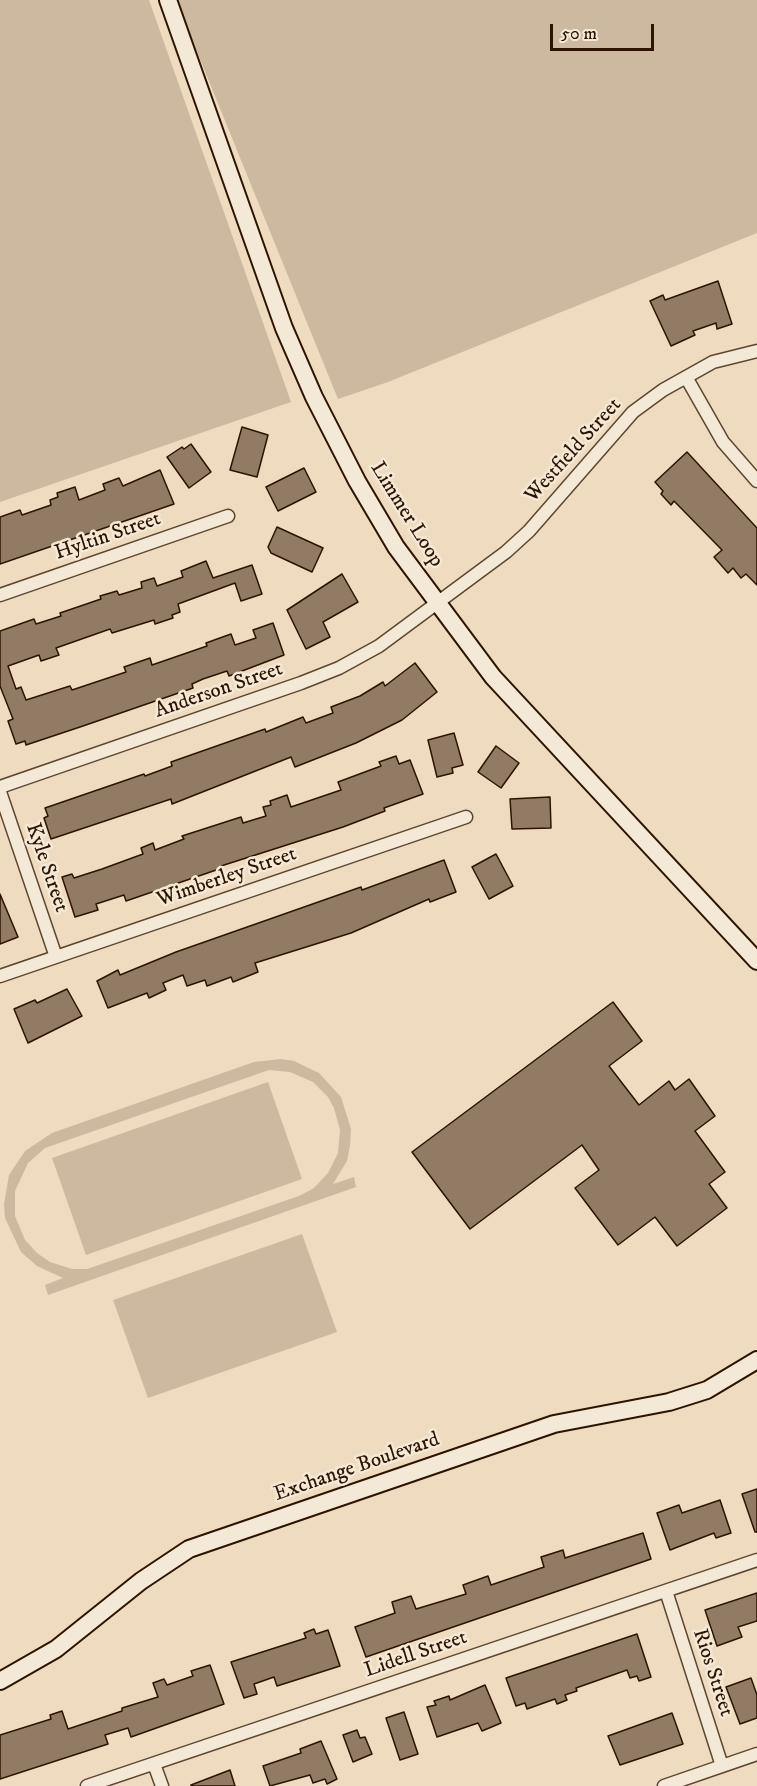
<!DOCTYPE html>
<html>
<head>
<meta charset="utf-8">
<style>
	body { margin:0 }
	#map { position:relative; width:757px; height:1786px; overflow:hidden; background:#eedbc0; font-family:"IM FELL DW Pica",serif }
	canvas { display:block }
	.scale { position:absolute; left:550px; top:24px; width:104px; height:27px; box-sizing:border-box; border:3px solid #2c1400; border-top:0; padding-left:8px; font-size:18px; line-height:21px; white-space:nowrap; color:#2c1400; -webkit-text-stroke:4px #f4e8d6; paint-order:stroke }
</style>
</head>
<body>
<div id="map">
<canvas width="757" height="1786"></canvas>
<div class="scale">50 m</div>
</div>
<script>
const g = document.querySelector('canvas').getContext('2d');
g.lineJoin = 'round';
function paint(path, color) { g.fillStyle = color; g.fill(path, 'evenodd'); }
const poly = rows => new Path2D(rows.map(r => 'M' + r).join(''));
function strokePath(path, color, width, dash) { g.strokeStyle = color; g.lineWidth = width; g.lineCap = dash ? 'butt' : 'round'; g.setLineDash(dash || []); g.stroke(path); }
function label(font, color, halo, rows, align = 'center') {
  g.font = font + ' "IM FELL DW Pica",serif'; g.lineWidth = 5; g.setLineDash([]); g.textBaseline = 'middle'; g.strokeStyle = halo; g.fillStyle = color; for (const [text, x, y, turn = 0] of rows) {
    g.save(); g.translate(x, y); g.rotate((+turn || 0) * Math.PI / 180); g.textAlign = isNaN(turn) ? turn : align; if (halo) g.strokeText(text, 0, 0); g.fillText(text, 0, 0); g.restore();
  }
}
paint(poly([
	[0,0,149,0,291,402,0,502],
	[176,0,757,0,757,233,388,382,338,399],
	[281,1059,294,1061,319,1073,341,1097,351,1129,350,1145,347,1161,333,1184,354,1177,356,1187,48,1295,45,1285,63,1278,37,1266,21,1252,5,1218,4,1204,9,1175,25,1151,52,1133,254,1062],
	[269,1070,290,1072,313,1082,328,1097,334,1108,340,1130,338,1153,328,1173,314,1188,299,1196,87,1269,72,1269,50,1262,37,1253,25,1240,15,1216,15,1191,28,1163,45,1148],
	[268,1082,302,1179,86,1255,52,1158],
	[302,1234,337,1332,148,1398,113,1300]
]), '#cdb99f');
const building = poly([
	[718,281,732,324,717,329,716,323,693,331,695,335,671,346,650,301,663,295,665,300,718,281],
	[242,427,268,435,257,477,230,470,242,427],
	[191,444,211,472,189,488,167,457,182,447,184,449,191,444],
	[687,452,757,528,757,585,746,574,741,578,733,568,728,573,714,557,722,550,674,501,671,505,661,494,663,491,655,482,687,452],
	[304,468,316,492,278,511,266,487,304,468],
	[160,470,174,504,0,564,0,517,20,510,22,515,51,505,50,500,58,497,57,493,75,487,79,500,105,490,103,484,119,478,123,486,160,470],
	[277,527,323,548,312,572,271,553,268,547,277,527],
	[206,561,213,578,252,565,262,594,241,601,235,583,178,604,180,612,172,615,173,618,155,624,154,620,112,633,110,629,56,648,59,655,41,661,39,655,8,666,16,689,21,687,26,700,70,686,72,690,126,672,124,667,150,658,152,665,207,646,206,643,231,634,235,645,256,638,253,630,273,623,284,655,229,676,227,671,203,679,192,684,193,688,83,726,26,745,25,741,16,744,8,721,13,719,0,686,0,631,34,619,36,624,61,616,60,613,101,599,100,596,117,591,119,595,142,588,141,582,154,578,157,586,183,577,181,571,206,561],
	[342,574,358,602,323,622,330,637,306,649,287,610,342,574],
	[415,663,437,692,402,720,356,743,295,767,291,757,172,804,171,799,51,839,44,818,48,816,45,808,144,774,145,776,172,766,171,762,265,729,266,732,303,717,306,723,333,713,331,707,360,696,383,682,385,686,415,663],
	[454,733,463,765,452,768,453,773,437,777,428,740,454,733],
	[496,746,519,763,501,788,478,772,496,746],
	[396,756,399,764,410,760,423,794,384,808,385,811,343,827,221,866,222,868,126,901,124,895,96,904,98,910,75,917,62,877,72,874,74,878,102,869,143,854,141,848,153,843,155,850,184,839,182,836,241,817,243,823,266,816,263,807,271,805,270,801,287,795,291,807,341,790,338,782,381,766,379,762,396,756],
	[550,797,551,828,512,829,510,799,550,797],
	[496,854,513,886,489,899,472,867,496,854],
	[444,860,456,892,430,902,429,899,351,933,255,963,258,972,233,982,231,977,207,986,205,980,187,986,183,975,163,983,166,990,149,998,147,993,108,1008,97,981,118,970,120,975,176,952,361,887,362,890,444,860],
	[0,894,18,937,0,944,0,894],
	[67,989,82,1016,28,1043,14,1009,35,1000,37,1003,67,989],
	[613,1002,642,1041,609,1066,639,1105,669,1081,675,1090,689,1079,715,1116,695,1131,725,1172,709,1184,727,1208,677,1246,655,1217,618,1245,575,1188,599,1170,582,1145,470,1229,412,1152,613,1002],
	[757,1489,757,1532,755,1532,742,1494,757,1489],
	[720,1500,731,1533,716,1538,714,1533,670,1550,657,1513,679,1505,682,1513,720,1500],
	[643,1533,651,1559,366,1657,355,1627,395,1613,392,1602,411,1596,416,1609,466,1594,463,1585,488,1576,491,1585,544,1567,541,1557,563,1550,565,1558,643,1533],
	[757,1593,757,1621,738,1627,742,1637,717,1646,705,1610,757,1593],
	[314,1629,316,1634,328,1630,340,1666,277,1686,274,1677,254,1684,257,1694,244,1698,231,1662,306,1638,304,1633,314,1629],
	[637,1634,651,1677,639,1681,637,1676,630,1678,627,1670,576,1688,577,1691,565,1695,567,1700,557,1704,555,1699,527,1709,525,1703,516,1706,506,1678,637,1634],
	[210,1665,224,1704,131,1737,128,1728,105,1735,108,1744,0,1779,0,1735,51,1719,50,1715,62,1711,68,1729,122,1711,122,1708,158,1697,153,1683,164,1679,167,1685,193,1676,191,1671,210,1665],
	[751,1678,757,1695,757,1718,740,1724,726,1687,751,1678],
	[485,1685,501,1723,482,1731,478,1723,437,1737,427,1707,436,1705,434,1701,449,1696,450,1700,485,1685],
	[404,1712,418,1754,400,1760,386,1718,404,1712],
	[672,1713,683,1744,620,1765,608,1736,672,1713],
	[357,1730,360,1738,365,1737,372,1754,353,1762,343,1735,357,1730],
	[321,1741,337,1779,327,1784,325,1779,313,1783,310,1775,270,1786,263,1766,301,1753,300,1749,321,1741],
	[230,1770,235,1786,191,1786,191,1785,230,1770]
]);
paint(building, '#917b64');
strokePath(building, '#2c1400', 1.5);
const street = poly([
	[686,377,723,442,757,481],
	[0,595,228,516],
	[0,787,301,683,339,668,379,646,506,552,529,531,633,412,663,390,713,362,757,351],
	[0,792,56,957],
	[0,976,466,817],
	[666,1591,722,1766],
	[154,1764,162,1786],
	[87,1786,757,1560],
	[664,1786,757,1754]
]);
const secondary = poly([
	[168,0,284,328,314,397,357,481,396,547,493,677,757,961],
	[0,1681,56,1649,141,1581,189,1549,554,1424,669,1402,707,1390,757,1360]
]);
strokePath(street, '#5c4630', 15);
strokePath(secondary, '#2c1400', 20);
strokePath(street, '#f4e8d6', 12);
strokePath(secondary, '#f4e8d6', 16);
label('21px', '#2c1400', '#f4e8d6', [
	["Westfield Street",574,451,-48],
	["Limmer Loop",406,515,58],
	["Hyltin Street",108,537,-19],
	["Anderson Street",219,691,-19],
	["Kyle Street",46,868,71],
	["Wimberley Street",227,878,-19],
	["Exchange Boulevard",357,1468,-19],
	["Lidell Street",416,1655,-19],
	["Rios Street",712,1673,72]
]);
</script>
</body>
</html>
